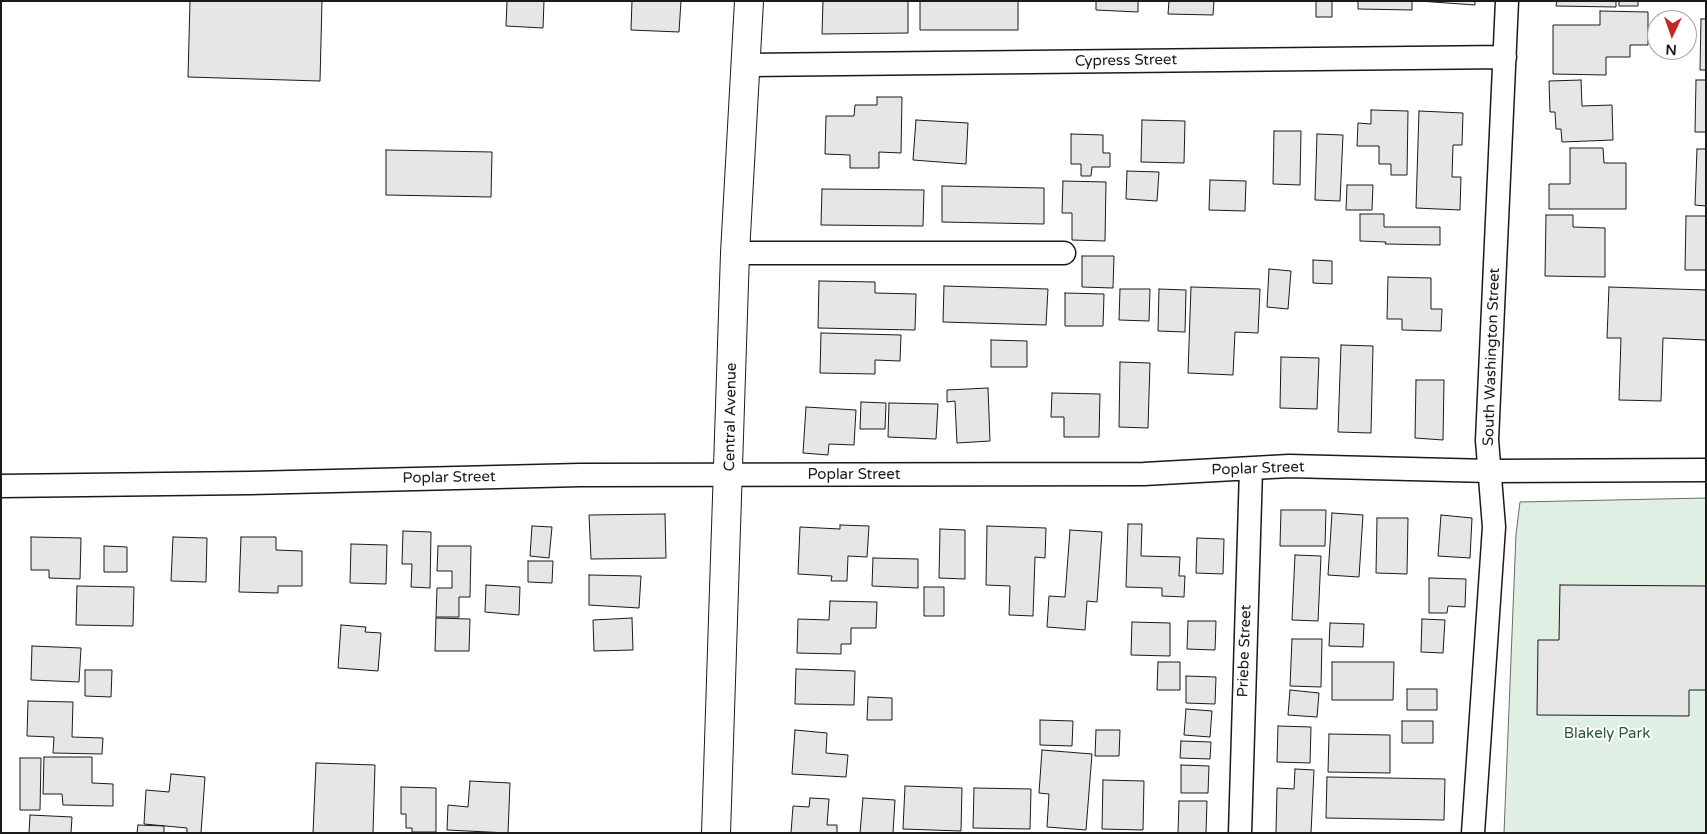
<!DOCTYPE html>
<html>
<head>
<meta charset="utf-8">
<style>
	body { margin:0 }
	#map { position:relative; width:1707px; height:834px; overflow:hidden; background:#fff; font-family:"Varela Round",sans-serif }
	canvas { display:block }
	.frame { position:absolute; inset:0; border:2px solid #1a1a1a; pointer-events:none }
	.north { position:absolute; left:1647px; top:10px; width:50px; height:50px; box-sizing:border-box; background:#fff; border:1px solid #a3a3a3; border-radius:50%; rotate:183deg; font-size:14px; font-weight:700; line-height:20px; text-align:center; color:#1a1a1a }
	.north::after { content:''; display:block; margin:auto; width:18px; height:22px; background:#c62828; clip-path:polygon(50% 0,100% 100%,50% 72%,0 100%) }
</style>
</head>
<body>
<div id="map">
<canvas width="1707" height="834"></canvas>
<div class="frame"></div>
<div class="north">N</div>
</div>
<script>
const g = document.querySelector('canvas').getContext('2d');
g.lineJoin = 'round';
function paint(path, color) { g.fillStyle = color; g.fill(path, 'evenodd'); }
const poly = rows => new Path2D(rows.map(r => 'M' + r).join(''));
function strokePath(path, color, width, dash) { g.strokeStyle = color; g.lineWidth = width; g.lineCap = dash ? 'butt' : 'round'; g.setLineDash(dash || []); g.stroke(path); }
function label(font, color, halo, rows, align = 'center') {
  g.font = font + ' "Varela Round",sans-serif'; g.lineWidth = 4; g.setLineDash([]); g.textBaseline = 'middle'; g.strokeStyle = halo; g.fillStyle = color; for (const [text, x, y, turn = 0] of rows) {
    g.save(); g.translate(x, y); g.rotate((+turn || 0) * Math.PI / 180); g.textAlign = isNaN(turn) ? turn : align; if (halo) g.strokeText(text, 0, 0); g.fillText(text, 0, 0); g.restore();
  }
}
const green = poly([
	[1706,498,1706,833,1504,833,1516,534,1520,502,1706,498]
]);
paint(green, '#e0efe3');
strokePath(green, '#6a6a6a', 1);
const building = poly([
	[190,1,322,1,320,81,188,77,190,1],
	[507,1,544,1,543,28,506,26,507,1],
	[632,1,681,1,679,32,631,30,632,1],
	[823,1,908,1,908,33,822,34,823,1],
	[920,1,1018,1,1018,30,920,30,920,1],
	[1096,1,1138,1,1138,12,1096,10,1096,1],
	[1169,1,1214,1,1213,15,1168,14,1169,1],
	[1316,1,1346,1,1332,1,1332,17,1316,17,1316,1],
	[1358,1,1412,1,1412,10,1358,9,1358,1],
	[1419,1,1475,1,1475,5,1419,1],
	[1557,1,1616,1,1616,7,1556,6,1557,1],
	[1619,1,1638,1,1638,6,1619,6,1619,1],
	[1600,11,1648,12,1648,45,1630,45,1630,57,1606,57,1606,75,1553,74,1553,25,1600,25,1600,11],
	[1701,19,1706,19,1706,70,1700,70,1701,19],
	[1581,80,1582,106,1612,105,1613,140,1562,142,1561,129,1556,129,1555,112,1550,112,1549,81,1581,80],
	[1696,80,1706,80,1706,132,1695,132,1696,80],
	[877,97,902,97,901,153,879,152,879,168,850,168,850,155,825,154,826,116,854,116,855,105,877,105,877,97],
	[1371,110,1408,111,1407,175,1391,175,1391,164,1379,164,1379,146,1357,146,1358,123,1371,124,1371,110],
	[1419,111,1463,113,1462,145,1453,145,1452,177,1461,177,1460,210,1416,208,1419,111],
	[916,120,968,123,966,164,913,160,916,120],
	[1142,120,1185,121,1184,163,1141,162,1142,120],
	[1274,131,1301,131,1300,185,1273,184,1274,131],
	[1071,134,1103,135,1103,153,1110,153,1110,167,1092,167,1091,176,1081,176,1081,164,1071,164,1071,134],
	[1317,134,1343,135,1340,201,1315,200,1317,134],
	[1570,148,1603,148,1604,163,1626,163,1626,209,1549,209,1549,184,1570,184,1570,148],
	[1697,149,1706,149,1706,206,1695,205,1697,149],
	[386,150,492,152,491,197,386,195,386,150],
	[1127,171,1159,172,1157,201,1126,199,1127,171],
	[1210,180,1246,181,1245,211,1209,210,1210,180],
	[1063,181,1106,182,1105,241,1072,240,1072,213,1062,213,1063,181],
	[1347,185,1373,185,1372,210,1346,210,1347,185],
	[942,186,1044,188,1044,224,942,222,942,186],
	[822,189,924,190,923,226,821,225,822,189],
	[1360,214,1384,214,1384,227,1440,227,1440,245,1385,244,1386,242,1360,241,1360,214],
	[1546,215,1573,215,1573,227,1605,228,1605,277,1545,276,1546,215],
	[1686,216,1706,216,1706,270,1685,270,1686,216],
	[1082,256,1114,256,1113,288,1082,287,1082,256],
	[1313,260,1332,261,1332,284,1313,283,1313,260],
	[1269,269,1291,271,1288,309,1267,307,1269,269],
	[1388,277,1431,278,1431,309,1442,309,1441,331,1402,330,1402,319,1387,319,1388,277],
	[819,281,875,282,875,293,916,294,915,330,818,328,819,281],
	[944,286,1048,289,1046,325,943,322,944,286],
	[1191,287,1260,289,1258,333,1235,332,1233,375,1188,373,1191,287],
	[1609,287,1706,290,1706,340,1663,338,1661,401,1619,400,1621,338,1607,338,1609,287],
	[1120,289,1150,289,1149,321,1119,320,1120,289],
	[1159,289,1186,290,1185,332,1158,331,1159,289],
	[1065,293,1104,294,1103,326,1065,326,1065,293],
	[821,333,901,335,900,361,875,360,875,374,820,373,821,333],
	[991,340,1027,341,1027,367,991,367,991,340],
	[1341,345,1373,346,1371,433,1338,432,1341,345],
	[1281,357,1319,358,1317,409,1280,408,1281,357],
	[1120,362,1150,363,1148,428,1119,427,1120,362],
	[1416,380,1444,380,1443,440,1415,438,1416,380],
	[988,388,990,441,957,443,955,401,947,402,947,390,988,388],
	[1052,393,1100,394,1099,437,1064,437,1064,417,1051,417,1052,393],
	[861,402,886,403,885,429,860,429,861,402],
	[889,403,938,404,936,439,888,437,889,403],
	[806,407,856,410,854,445,829,444,828,455,803,453,806,407],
	[1281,510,1326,510,1325,546,1280,546,1281,510],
	[1332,513,1363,515,1359,577,1328,575,1332,513],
	[665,514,666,558,591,559,589,515,665,514],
	[1441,515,1472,518,1470,558,1438,556,1441,515],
	[1377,518,1408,518,1407,574,1376,573,1377,518],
	[1128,524,1142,524,1141,556,1180,557,1179,576,1185,576,1184,597,1162,596,1162,588,1126,587,1128,524],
	[840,525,869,526,867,557,848,556,847,581,831,581,832,576,798,574,800,527,840,529,840,525],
	[532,526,552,527,549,558,530,556,532,526],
	[987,526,1046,528,1045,558,1035,557,1033,616,1009,615,1010,586,986,585,987,526],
	[940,529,965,530,965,579,939,578,940,529],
	[1070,530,1102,532,1097,602,1087,601,1085,630,1047,627,1049,596,1065,597,1070,530],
	[403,531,431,532,430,588,411,587,412,564,402,564,403,531],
	[31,537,81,538,80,579,49,578,49,570,31,570,31,537],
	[173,537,207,538,206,582,171,581,173,537],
	[241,537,276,537,276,550,302,551,302,586,278,586,278,593,239,592,241,537],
	[1197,538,1224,539,1223,574,1196,573,1197,538],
	[351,544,387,545,386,584,350,583,351,544],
	[104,546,127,547,127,572,104,572,104,546],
	[438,546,471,546,470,597,459,597,459,617,436,617,437,588,452,588,452,571,437,571,438,546],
	[1295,555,1321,556,1318,621,1292,620,1295,555],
	[873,558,918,559,918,588,872,586,873,558],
	[528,561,553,561,552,583,528,582,528,561],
	[589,575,641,576,639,608,589,605,589,575],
	[1429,578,1466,579,1465,607,1448,606,1447,613,1429,613,1429,578],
	[486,585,520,587,519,615,485,612,486,585],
	[1560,585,1706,586,1706,690,1689,690,1689,716,1537,715,1538,640,1559,640,1560,585],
	[77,586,134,587,133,626,76,625,77,586],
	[924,587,944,587,944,616,924,616,924,587],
	[830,601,877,602,876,628,851,628,851,644,841,644,841,654,797,653,798,619,829,620,830,601],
	[436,618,470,619,469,651,435,651,436,618],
	[632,618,633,650,594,651,593,620,632,618],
	[1422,619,1445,620,1443,653,1421,652,1422,619],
	[1188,621,1216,621,1215,650,1187,649,1188,621],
	[1132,622,1170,623,1170,656,1131,655,1132,622],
	[1330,623,1364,624,1363,647,1329,646,1330,623],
	[341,625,366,627,365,632,381,633,378,671,338,668,341,625],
	[1292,639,1322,639,1321,687,1290,686,1292,639],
	[32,646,81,648,79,682,31,680,32,646],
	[1158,662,1180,662,1180,690,1157,690,1158,662],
	[1332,662,1394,662,1393,700,1332,700,1332,662],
	[796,669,855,671,854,705,795,704,796,669],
	[85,670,112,670,111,697,85,696,85,670],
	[1186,676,1216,677,1215,704,1186,703,1186,676],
	[1407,689,1437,689,1437,710,1407,710,1407,689],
	[1290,690,1319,693,1317,717,1288,715,1290,690],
	[868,697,892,698,892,720,867,720,868,697],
	[28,701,73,702,72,737,103,738,102,754,53,753,54,737,27,736,28,701],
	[1186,709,1212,711,1210,737,1184,735,1186,709],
	[1040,720,1073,721,1072,746,1040,745,1040,720],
	[1402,721,1433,721,1433,743,1402,743,1402,721],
	[1278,726,1311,727,1310,763,1277,762,1278,726],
	[795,730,827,733,826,753,848,755,846,777,792,774,795,730],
	[1096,730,1120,730,1119,756,1095,756,1096,730],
	[1329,734,1390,735,1390,773,1328,772,1329,734],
	[1181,741,1211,742,1210,759,1180,758,1181,741],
	[1042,750,1092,754,1086,830,1047,827,1049,794,1039,793,1042,750],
	[44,757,92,757,92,783,113,784,113,806,63,805,62,794,43,794,44,757],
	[20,758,41,758,40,810,20,810,20,758],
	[316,763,375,765,373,833,313,833,316,763],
	[1181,765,1209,766,1208,793,1181,793,1181,765],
	[1295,769,1314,770,1311,833,1276,833,1277,788,1294,789,1295,769],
	[171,774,205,777,201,833,187,833,187,828,144,824,146,790,169,792,171,774],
	[1327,777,1445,779,1444,820,1326,818,1327,777],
	[1103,780,1144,781,1143,830,1102,829,1103,780],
	[470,781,510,783,508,833,447,830,448,805,468,807,470,781],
	[905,786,962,788,961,831,903,829,905,786],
	[401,787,436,788,436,832,412,832,412,828,406,828,406,814,401,814,401,787],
	[974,788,1031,789,1030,829,973,828,974,788],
	[810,798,829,799,827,825,837,825,837,833,791,833,793,806,809,807,810,798],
	[863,798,895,800,893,833,860,833,863,798],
	[1179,801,1207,801,1206,833,1178,833,1179,801],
	[30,815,72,817,71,833,29,833,30,815],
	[138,825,164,826,164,833,137,833,138,825]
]);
paint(building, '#e6e6e6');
strokePath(building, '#1a1a1a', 1);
const street = poly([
	[747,65,1505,57],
	[735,253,1064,253],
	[1,486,250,483,580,475,1144,474,1289,466,1490,471,1706,470],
	[1240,833,1251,469],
	[1473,833,1494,527,1487,440,1507,1]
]);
const secondary = poly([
	[716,833,735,253,749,1]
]);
strokePath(street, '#1a1a1a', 25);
strokePath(secondary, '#1a1a1a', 30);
strokePath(street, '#fff', 22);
strokePath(secondary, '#fff', 28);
label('15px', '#1a1a1a', '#fff', [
	["Cypress Street",1126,61,-1],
	["South Washington Street",1492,357,-88],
	["Central Avenue",731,417,-89],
	["Poplar Street",1258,469,-2],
	["Poplar Street",854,475],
	["Poplar Street",449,478,-1],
	["Priebe Street",1245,651,-88]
]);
label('15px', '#2b5a34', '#fff', [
	["Blakely Park",1607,734]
]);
</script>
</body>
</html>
